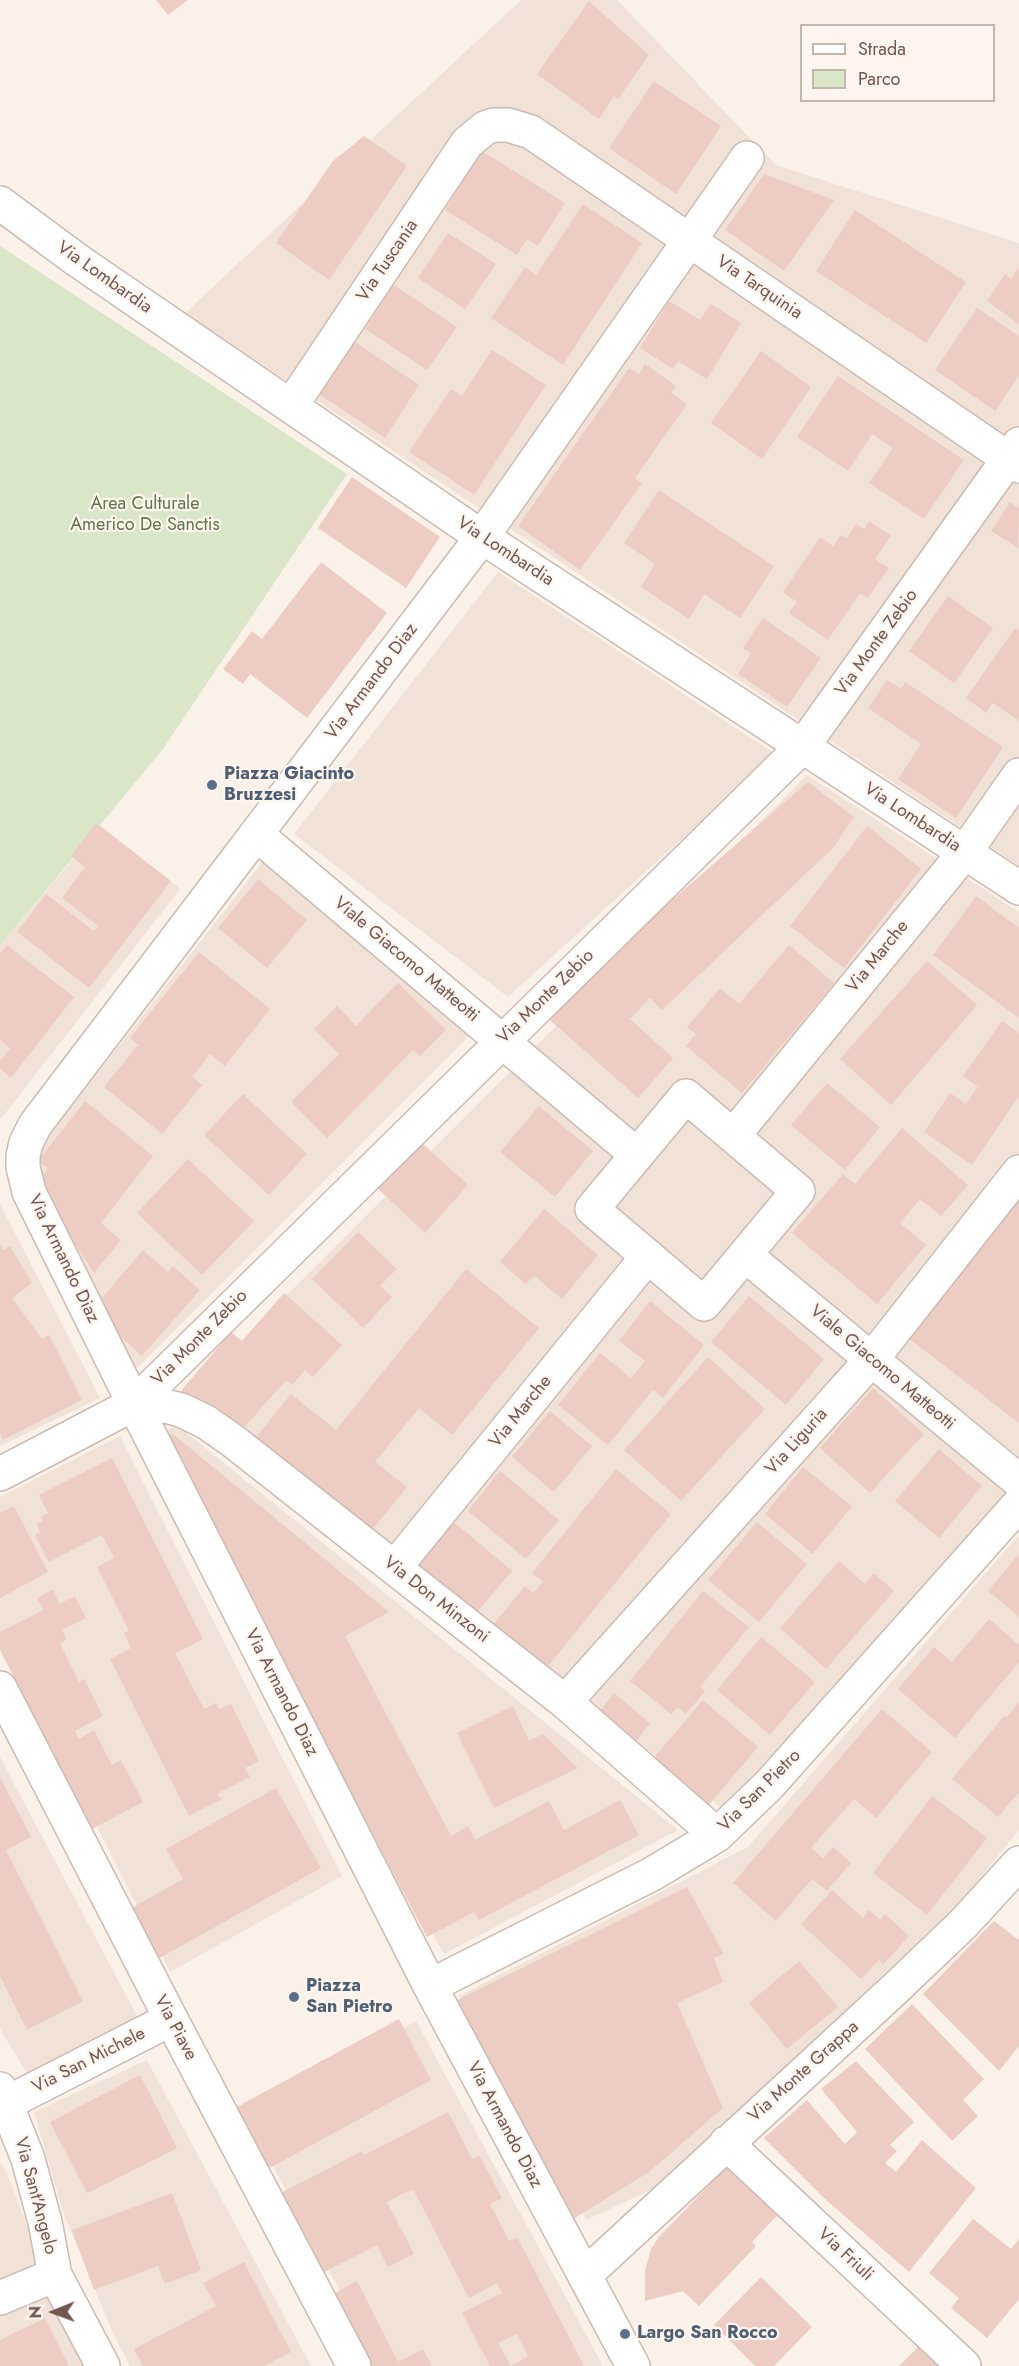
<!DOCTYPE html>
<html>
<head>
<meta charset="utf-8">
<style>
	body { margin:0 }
	#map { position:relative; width:1019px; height:2366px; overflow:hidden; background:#faf1e8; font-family:Jost,sans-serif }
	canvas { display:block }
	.legend { position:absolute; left:800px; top:24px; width:195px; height:78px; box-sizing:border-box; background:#fdf5ee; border:2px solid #c5b5ae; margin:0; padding:8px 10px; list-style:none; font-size:18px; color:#72564f }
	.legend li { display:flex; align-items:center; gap:12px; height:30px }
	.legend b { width:30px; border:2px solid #c5b5ae }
	.north { position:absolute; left:24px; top:2282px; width:60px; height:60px; -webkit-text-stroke:4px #fdf5ee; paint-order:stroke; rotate:269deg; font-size:16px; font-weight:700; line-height:24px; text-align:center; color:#72564f }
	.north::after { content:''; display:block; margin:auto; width:21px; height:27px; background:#72564f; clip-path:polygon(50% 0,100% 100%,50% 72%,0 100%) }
</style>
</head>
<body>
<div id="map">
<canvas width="1019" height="2366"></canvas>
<ul class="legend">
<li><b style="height:8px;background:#fff"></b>Strada</li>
<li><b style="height:16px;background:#d9e7c8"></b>Parco</li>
</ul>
<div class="north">N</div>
</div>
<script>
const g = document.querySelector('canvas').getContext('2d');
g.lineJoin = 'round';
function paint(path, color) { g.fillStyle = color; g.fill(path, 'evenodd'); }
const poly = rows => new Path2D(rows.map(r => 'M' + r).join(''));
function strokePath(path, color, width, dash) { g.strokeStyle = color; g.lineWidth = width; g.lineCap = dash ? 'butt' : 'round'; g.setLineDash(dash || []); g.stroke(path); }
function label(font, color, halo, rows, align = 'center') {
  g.font = font + ' Jost,sans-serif'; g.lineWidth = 4.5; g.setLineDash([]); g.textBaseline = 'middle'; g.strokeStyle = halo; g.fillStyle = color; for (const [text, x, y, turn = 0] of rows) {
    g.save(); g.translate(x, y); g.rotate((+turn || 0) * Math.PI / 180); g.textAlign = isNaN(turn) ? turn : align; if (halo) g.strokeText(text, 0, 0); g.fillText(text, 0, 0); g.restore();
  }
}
paint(poly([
	[521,0,617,0,776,165,1019,243,1019,866,185,313],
	[498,572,775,754,508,997,294,834],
	[807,775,1019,912,1019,1478,729,1814,192,1390],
	[101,826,180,889,0,1120,0,946],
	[264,860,469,1036,136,1369,30,1160],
	[0,1204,100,1398,0,1446],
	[177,1425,678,1830,444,1954,161,1434],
	[120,1436,342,1876,170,1972,0,1634,0,1497],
	[1019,1535,1019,1830,959,1904,655,2188,586,2220,459,1996,748,1847],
	[0,1757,138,2018,27,2073,0,2029],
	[416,2021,603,2366,380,2366,247,2117],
	[147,2060,311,2366,130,2366,112,2331,63,2212,34,2112],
	[0,2162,6,2171,58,2307,89,2366,0,2366]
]), '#f1e2d7');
paint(poly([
	[0,246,347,474,163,749,0,946]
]), '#d9e7c8');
paint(poly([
	[156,0,188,0,168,15],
	[589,1,649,55,618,99,614,96,599,119,537,74],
	[654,81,721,126,676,194,609,148],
	[364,136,407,166,329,280,276,243,333,161],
	[482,151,565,203,538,246,527,239,517,255,445,210],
	[764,174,834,200,784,271,725,230],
	[583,204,642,243,563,365,491,318,525,267,536,275],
	[855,210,966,282,926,343,816,271],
	[448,233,496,264,465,309,418,278],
	[1019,267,1019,324,987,301,1005,274,1011,279],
	[394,285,457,327,427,370,365,329],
	[669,301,700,320,711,304,741,323,707,379,678,361,673,369,640,348],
	[977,308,1019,336,1019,375,995,411,935,370],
	[355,342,419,385,385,438,320,395],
	[492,350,546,385,474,495,409,452,451,389,462,396],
	[761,351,811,387,762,459,711,423],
	[645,364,676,386,671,393,687,404,635,478,642,483,580,570,518,526,629,368,639,374],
	[838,376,964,460,924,519,869,483,893,448,872,434,848,471,797,437],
	[352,477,440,537,406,588,318,528],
	[659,490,774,566,740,618,704,594,689,619,641,587,655,564,624,543],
	[1010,502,1019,508,1018,548,991,531],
	[869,521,891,536,875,559,889,568,868,598,860,593,828,640,789,613,797,602,783,592,820,537,833,546,841,535,847,538,856,524,864,529],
	[321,562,387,613,307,718,250,674,243,684,223,669,252,631,262,639],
	[948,596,993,628,954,683,909,651],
	[763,618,821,658,787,707,738,674,751,654,743,648],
	[1015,628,1019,630,1019,721,993,703,986,713,966,698],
	[887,680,901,689,905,682,1003,747,956,818,898,779,921,744,868,708],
	[808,782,854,817,833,848,662,1010,650,998,630,1019,673,1058,638,1098,542,1013],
	[96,823,171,881,89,988,17,932,46,894,94,931,98,926,62,898,85,867,71,856],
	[867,826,921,869,844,968,790,926],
	[258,879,307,920,267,968,218,928],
	[976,896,1019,928,1019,1018,933,955],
	[7,945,74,997,11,1078,0,1068,0,1061,10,1048,0,1040,0,954],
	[789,945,834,983,742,1093,686,1046,696,1034,687,1027,720,988,739,1004],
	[199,952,270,1009,225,1066,210,1054,192,1077,202,1085,162,1134,104,1087,138,1045,130,1038],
	[927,961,977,1005,891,1105,840,1059],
	[398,983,446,1030,420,1056,413,1050,327,1138,291,1102,339,1054,314,1029,337,1006,356,1026],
	[1002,1021,1019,1033,1019,1096,972,1165,924,1132,950,1093,966,1104,977,1087,987,1094,963,1076],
	[827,1083,880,1127,845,1170,791,1125],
	[243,1094,307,1154,269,1195,204,1135],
	[85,1101,153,1156,101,1223,121,1240,94,1273,36,1184,48,1169,38,1161],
	[539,1106,593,1151,555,1197,500,1152],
	[902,1128,968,1185,941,1216,920,1199,900,1223,926,1245,877,1304,792,1233,843,1174,855,1184],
	[420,1141,468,1185,425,1233,377,1188],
	[188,1159,254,1221,202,1275,137,1213],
	[1014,1199,1019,1202,1019,1423,908,1338],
	[544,1209,598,1255,562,1299,534,1276,526,1284,500,1262],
	[358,1232,397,1269,380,1286,392,1297,363,1328,312,1279],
	[0,1244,3,1250,10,1246,32,1283,12,1298,42,1339,49,1335,82,1400,3,1440,0,1433],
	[143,1250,168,1272,173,1266,200,1290,142,1356,104,1322,96,1305],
	[466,1269,539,1328,452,1435,419,1408,375,1462,407,1487,368,1535,252,1442,291,1394,336,1430],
	[284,1293,342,1345,313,1377,305,1370,292,1385,286,1380,235,1438,181,1391,231,1332,242,1341],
	[749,1296,824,1359,786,1405,711,1342],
	[650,1301,704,1345,663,1398,653,1390,608,1445,558,1405,600,1353,631,1378,645,1361,619,1341],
	[708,1357,765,1409,681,1501,624,1450],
	[873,1388,924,1434,870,1493,820,1448],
	[550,1411,592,1446,554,1492,512,1457],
	[173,1434,389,1612,345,1636,451,1836,468,1826,475,1840,549,1801,564,1830,620,1800,639,1835,479,1920,474,1912,427,1937,163,1439],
	[939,1449,982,1486,939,1538,895,1501],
	[112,1458,203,1639,175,1653,204,1709,216,1703,219,1709,231,1704,259,1761,245,1768,250,1777,217,1794,222,1799,189,1816,110,1659,131,1648,124,1633,129,1631,97,1567,114,1558,102,1535,49,1562,35,1535,40,1532,37,1524,43,1521,41,1517,48,1513,39,1495],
	[803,1467,852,1506,813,1554,765,1514],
	[616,1469,671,1514,541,1675,488,1631,525,1586,533,1593,543,1582,532,1573],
	[500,1471,559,1520,526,1559,468,1511],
	[14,1506,48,1572,0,1598,0,1513],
	[454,1522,512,1571,471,1619,414,1570],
	[757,1522,807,1564,759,1622,708,1580],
	[1019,1554,1019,1617,988,1591],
	[839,1561,865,1584,874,1573,894,1591,826,1669,780,1628],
	[53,1589,59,1604,75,1596,86,1618,62,1630,67,1639,60,1643,79,1682,84,1679,103,1716,75,1731,79,1739,94,1730,112,1765,121,1760,143,1802,92,1829,0,1650,0,1632,44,1610,37,1598],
	[703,1591,749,1627,700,1687,705,1691,686,1714,678,1707,671,1714,630,1681],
	[989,1619,1019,1645,1019,1662,955,1738,898,1689,934,1647,952,1662],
	[761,1637,815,1682,770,1735,717,1690],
	[614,1693,650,1723,631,1748,594,1719],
	[703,1700,758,1747,708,1806,653,1759],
	[1019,1702,1019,1792,998,1817,952,1779,1004,1716,1007,1717],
	[513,1706,529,1741,543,1734,578,1768,494,1808,457,1733],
	[882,1709,932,1752,876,1818,854,1799,811,1848,823,1858,833,1847,851,1863,827,1891,812,1879,776,1921,733,1883],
	[0,1777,31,1837,6,1850,83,2001,27,2030,0,1976],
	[276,1788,321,1868,156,1960,128,1910,183,1879,166,1849],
	[932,1796,987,1838,927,1915,873,1873],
	[687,1887,724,1954,714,1958,723,1982,677,2003,723,2108,649,2172,570,2221,455,2001],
	[832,1890,863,1918,869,1910,880,1920,885,1914,909,1936,883,1965,879,1960,861,1979,801,1924],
	[994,1921,1019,1940,1019,2046,999,2071,923,1994],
	[799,1961,838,2007,787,2049,749,2003],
	[912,2004,984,2079,963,2100,978,2116,952,2141,865,2049],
	[399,2019,431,2080,266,2170,233,2109],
	[856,2061,914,2122,890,2145,897,2151,885,2163,896,2172,922,2140,976,2188,909,2272,825,2199,764,2138,807,2100,845,2144,857,2132,821,2089],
	[140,2075,177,2148,87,2193,50,2122],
	[448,2112,472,2159,479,2155,502,2198,490,2204,509,2241,517,2237,584,2366,511,2366,528,2356,517,2334,498,2343,511,2366,490,2366,462,2313,502,2293,497,2283,469,2298,413,2189,387,2202,414,2254,388,2267,377,2245,320,2274,279,2194,362,2151,364,2155],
	[732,2161,783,2209,752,2242,756,2246,699,2306,683,2291,645,2301,645,2270,651,2249,659,2237],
	[172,2193,201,2270,165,2284,158,2266,94,2290,72,2230],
	[973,2219,1011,2249,1019,2239,1019,2299,987,2338,951,2308,959,2298,929,2273],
	[244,2262,291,2352,264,2366,143,2366,134,2349,216,2306,203,2283],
	[761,2277,812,2327,774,2366,755,2366,714,2325],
	[357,2281,398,2362,423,2349,432,2366,372,2366,335,2293],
	[45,2318,69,2366,0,2366,0,2340],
	[923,2342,947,2366,899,2366]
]), '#edcdc3');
const minor = poly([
	[0,203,77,260,482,537,1019,888],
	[291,406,467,143,485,128,494,125,508,125,531,132,1019,466],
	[256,834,637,1155],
	[686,1096,798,1191,704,1304,592,1209,686,1096],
	[733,1136,965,852,1019,775],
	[745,1255,1019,1481],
	[134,1404,165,1406,181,1410,206,1422,233,1441,565,1702,717,1835],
	[0,1474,134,1404,803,746,1019,444],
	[395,1567,648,1256],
	[0,1688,171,2019,354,2366],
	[565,1702,872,1359,1019,1172],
	[430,1986,652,1874,717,1835,769,1785,1019,1504],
	[0,2089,28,2159,45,2222,55,2275,103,2366],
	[7,2103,171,2019],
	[726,2143,964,2366],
	[585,2275,897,1987,963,1924,1019,1863],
	[0,2298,55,2275],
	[633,2366,430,1986,134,1404,29,1192,23,1167,23,1156,26,1143,35,1125,482,537,747,158]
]);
strokePath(minor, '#cdbab2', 36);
strokePath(minor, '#fff', 33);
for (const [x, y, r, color] of [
	[212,785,6,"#5c6f8a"],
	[294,1997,6,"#5c6f8a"],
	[625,2334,6,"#5c6f8a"]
]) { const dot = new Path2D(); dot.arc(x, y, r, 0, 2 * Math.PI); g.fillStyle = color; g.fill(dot); strokePath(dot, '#fdf5ee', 2); }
label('18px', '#72564f', '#fdf5ee', [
	["Via Tuscania",388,261,-56],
	["Via Lombardia",104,278,35],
	["Via Tarquinia",759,288,34],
	["Via Lombardia",505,552,33],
	["Via Monte Zebio",877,643,-54],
	["Via Armando Diaz",372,682,-53],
	["Via Lombardia",912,818,33],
	["Via Marche",878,957,-51],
	["Viale Giacomo Matteotti",406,960,40],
	["Via Monte Zebio",546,997,-44],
	["Via Armando Diaz",63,1259,64],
	["Via Monte Zebio",200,1338,-45],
	["Viale Giacomo Matteotti",882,1368,40],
	["Via Marche",521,1412,-51],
	["Via Liguria",797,1442,-48],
	["Via Don Minzoni",436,1600,38],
	["Via Armando Diaz",281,1693,63],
	["Via San Pietro",760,1791,-45],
	["Via Piave",175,2028,62],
	["Via San Michele",89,2061,-27],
	["Via Monte Grappa",804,2072,-42],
	["Via Armando Diaz",504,2125,62],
	["Via Sant'Angelo",35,2196,75],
	["Via Friuli",845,2255,43]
]);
label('18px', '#5d7748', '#fdf5ee', [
	["Area Culturale",145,505],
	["Americo De Sanctis",145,526]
]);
label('bold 18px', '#4e5e75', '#fdf5ee', [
	["Piazza Giacinto",224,775],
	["Bruzzesi",224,796],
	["Piazza",306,1987],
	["San Pietro",306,2008],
	["Largo San Rocco",637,2334]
], 'left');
</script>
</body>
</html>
